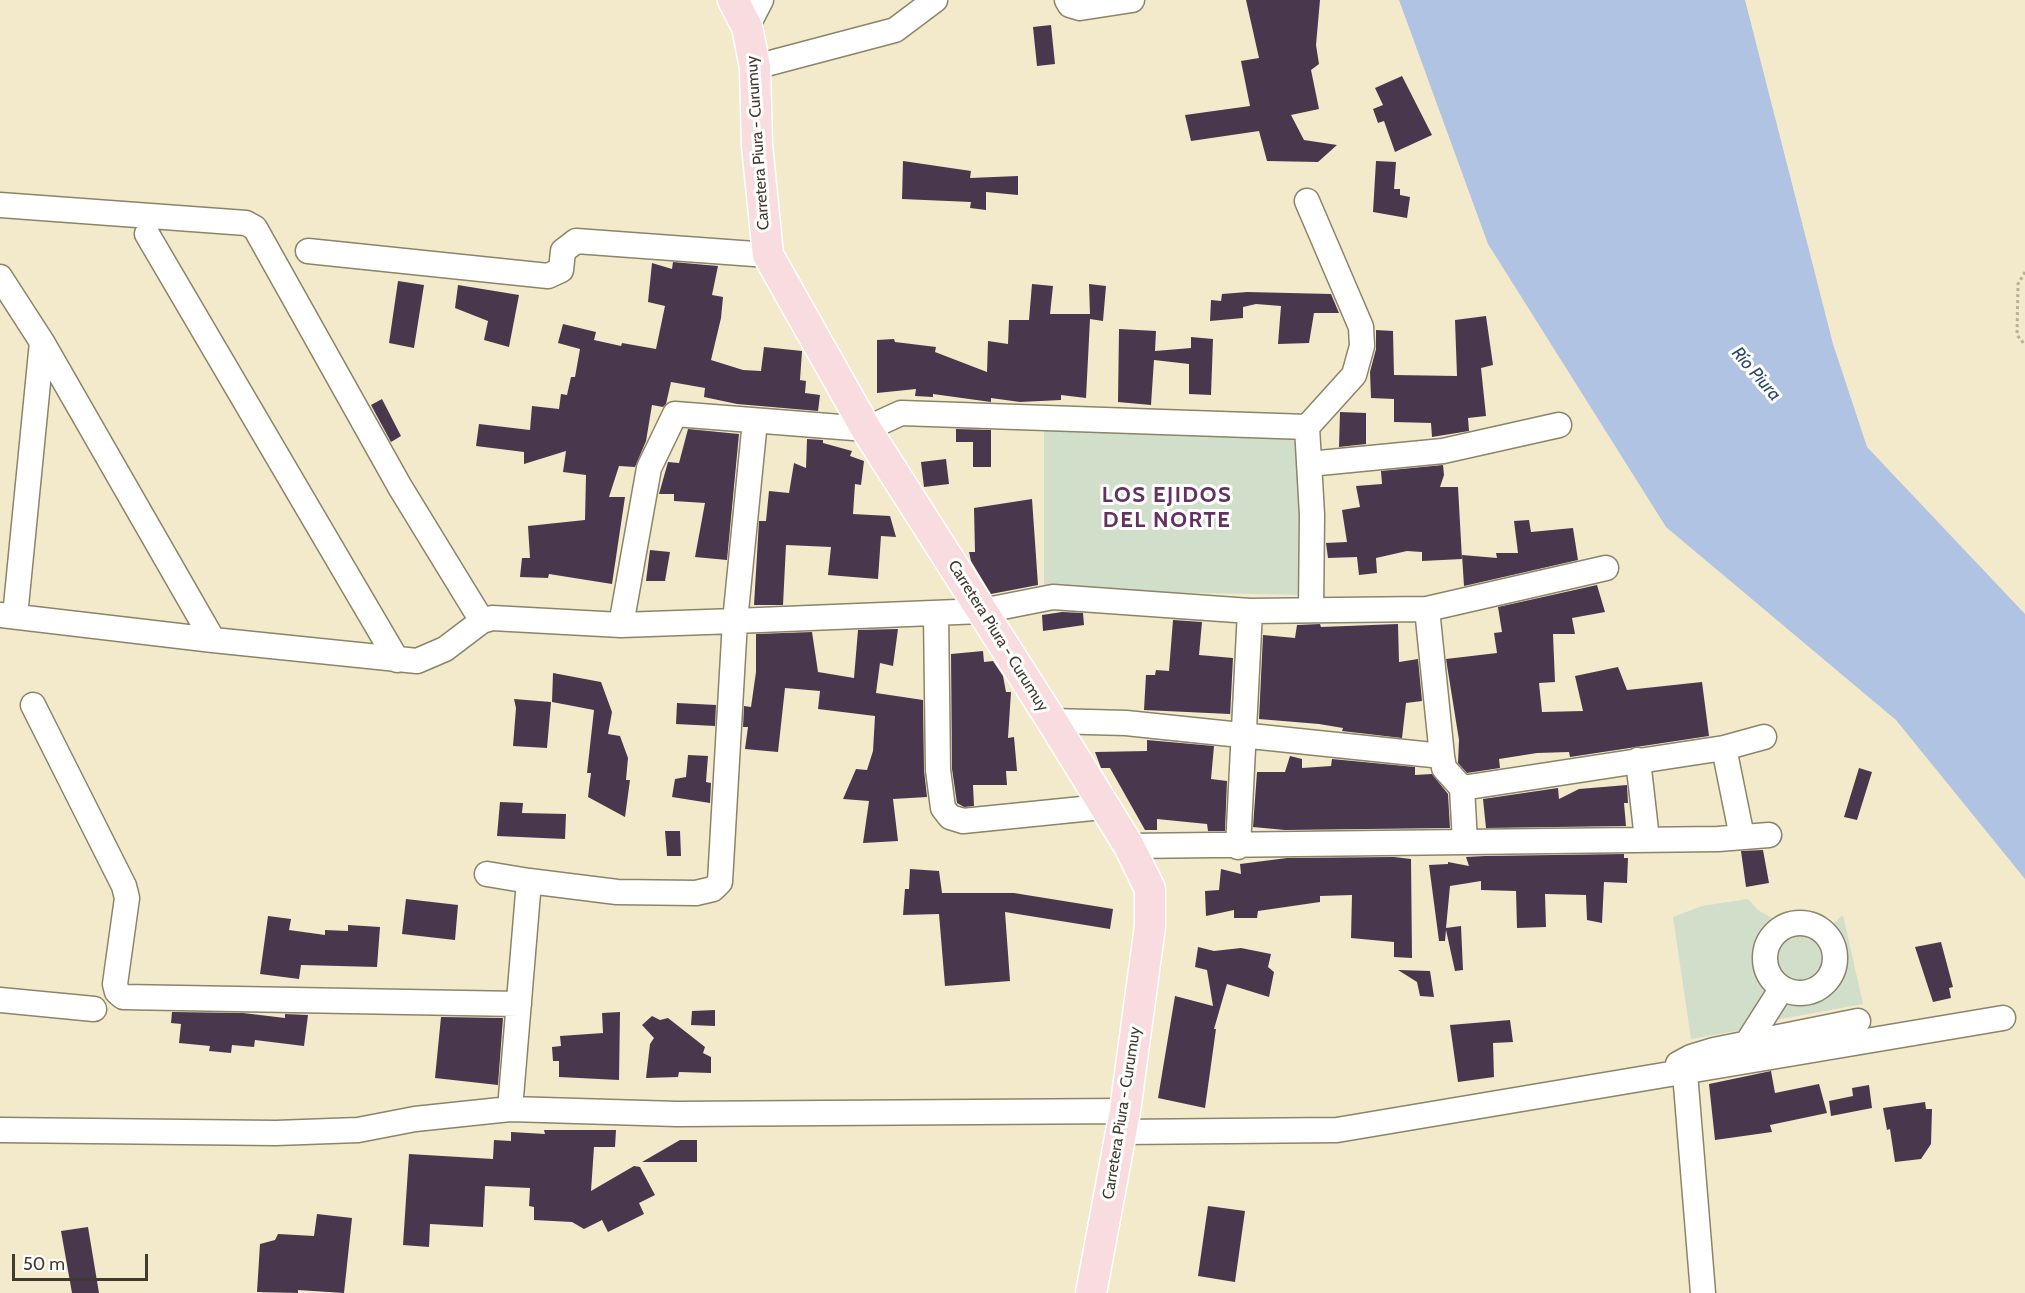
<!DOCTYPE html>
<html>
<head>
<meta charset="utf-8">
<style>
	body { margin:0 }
	#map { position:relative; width:2025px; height:1293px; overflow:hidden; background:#f3eacc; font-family:Cabin,sans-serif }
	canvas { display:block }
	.scale { position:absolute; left:12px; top:1254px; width:136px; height:27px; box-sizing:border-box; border:3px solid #3e3a2e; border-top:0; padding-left:8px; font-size:18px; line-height:21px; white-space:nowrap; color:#3e3a2e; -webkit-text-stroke:4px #fff; paint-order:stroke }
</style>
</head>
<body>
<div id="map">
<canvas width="2025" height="1293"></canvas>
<div class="scale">50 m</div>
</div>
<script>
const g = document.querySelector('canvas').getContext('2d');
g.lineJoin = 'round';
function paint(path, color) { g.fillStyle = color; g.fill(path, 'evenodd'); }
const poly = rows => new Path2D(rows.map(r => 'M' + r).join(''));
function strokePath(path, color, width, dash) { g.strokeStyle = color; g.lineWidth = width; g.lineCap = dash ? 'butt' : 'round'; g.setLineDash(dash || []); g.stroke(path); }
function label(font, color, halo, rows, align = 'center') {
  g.font = font + ' Cabin,sans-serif'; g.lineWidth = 6; g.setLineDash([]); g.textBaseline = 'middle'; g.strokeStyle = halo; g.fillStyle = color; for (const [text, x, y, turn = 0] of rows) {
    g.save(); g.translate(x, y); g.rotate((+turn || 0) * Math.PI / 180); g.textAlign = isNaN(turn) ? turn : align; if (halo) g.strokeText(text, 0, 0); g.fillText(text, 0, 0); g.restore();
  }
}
paint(poly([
	[1044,426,1295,431,1304,595,1044,590],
	[1748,899,1758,910,1777,921,1762,936,1759,947,1759,959,1768,989,1747,1029,1691,1039,1673,917,1702,906],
	[1843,915,1863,1004,1770,1021,1787,994,1798,997,1814,994,1832,981,1840,966,1832,925],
	'1771 957a29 29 0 1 1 58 0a29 29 0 1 1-58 0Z'
]), '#d1dec9');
paint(poly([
	[1399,0,1745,0,1833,344,1867,447,2025,614,2025,879,1896,720,1666,527,1488,244]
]), '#b0c3e2');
paint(poly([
	[1246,0,1320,0,1316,45,1319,64,1311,70,1319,109,1291,115,1304,140,1337,145,1318,162,1267,161,1259,131,1191,141,1185,115,1250,106,1241,61,1259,58],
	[1051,25,1055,64,1037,66,1033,27],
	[1402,76,1432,135,1395,152,1384,121,1378,123,1373,109,1383,105,1375,88],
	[903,161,971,171,970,178,1018,176,1018,195,986,192,986,210,970,208,971,202,902,199],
	[1376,161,1396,162,1394,189,1400,189,1400,195,1410,197,1407,218,1373,212],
	[673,262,718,266,712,295,723,297,721,318,711,360,743,370,761,371,764,347,802,351,800,380,806,381,805,393,820,395,818,411,737,404,704,397,705,388,671,382,666,404,663,407,652,405,646,441,635,467,619,466,609,497,625,497,612,584,549,574,548,578,520,577,522,558,530,558,528,526,585,520,586,475,563,472,566,451,524,464,524,452,476,446,479,424,530,430,532,406,559,409,561,394,567,395,571,377,575,377,580,349,558,343,563,324,596,332,594,340,621,346,622,343,656,349,665,306,648,302,652,263,672,269],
	[398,281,424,285,414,348,389,343],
	[1032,284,1053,286,1050,314,1090,314,1089,284,1106,286,1103,321,1090,319,1086,398,1061,395,1061,400,1020,402,991,398,991,402,933,394,933,397,915,396,916,389,877,393,877,340,894,339,895,342,936,347,935,352,987,372,988,341,1008,344,1009,320,1029,320],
	[458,285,519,295,509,347,484,340,488,321,455,308],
	[1247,292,1331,294,1339,313,1314,313,1309,343,1278,344,1281,306,1256,304,1243,307,1243,318,1210,321,1211,300,1221,301,1222,294],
	[1486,316,1493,365,1481,368,1486,416,1468,418,1469,431,1432,437,1431,423,1394,422,1394,399,1371,398,1370,372,1376,349,1376,330,1393,331,1394,375,1457,376,1455,320],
	[1119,329,1156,331,1155,351,1191,348,1191,337,1213,339,1211,395,1189,394,1189,364,1154,360,1151,405,1118,402],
	[382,399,401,436,391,442,371,405],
	[1340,412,1366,413,1366,444,1339,447],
	[688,429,739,434,727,560,695,557,705,503,674,501,674,494,659,494,668,462,679,463],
	[956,429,991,430,991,467,973,467,973,442,956,442],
	[807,439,823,440,823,443,852,451,850,456,864,461,861,485,855,484,853,514,890,516,896,537,881,536,878,579,828,575,831,547,786,545,783,605,754,605,759,521,766,521,769,491,789,493,794,463,806,468],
	[946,459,949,484,924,487,921,462],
	[1443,465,1444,475,1440,487,1458,487,1462,559,1422,561,1422,552,1407,551,1376,558,1377,573,1359,575,1357,557,1328,558,1326,543,1347,542,1342,510,1360,507,1356,486,1382,484,1381,471],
	[1032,499,1038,585,991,594,971,561,969,552,975,552,974,508],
	[1529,520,1531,532,1573,528,1578,560,1464,586,1462,555,1497,558,1496,553,1518,553,1514,521],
	[650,550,670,552,665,581,646,581],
	[1597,585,1605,612,1572,618,1575,634,1553,634,1555,682,1539,683,1542,712,1583,711,1575,676,1618,667,1627,690,1702,682,1709,736,1570,757,1569,752,1537,753,1499,759,1500,768,1467,773,1458,763,1459,740,1446,659,1497,653,1494,633,1502,632,1498,607],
	[1062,612,1083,613,1084,625,1043,631,1042,615],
	[1173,620,1202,622,1199,655,1233,658,1230,717,1230,714,1144,710,1146,675,1155,675,1156,670,1169,671],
	[1320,624,1321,627,1398,624,1399,662,1418,659,1422,701,1406,703,1402,738,1342,731,1343,728,1319,724,1259,719,1263,635,1295,638,1297,625],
	[898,629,893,666,880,663,876,693,923,700,924,770,927,797,893,799,898,841,863,843,869,801,843,799,856,769,867,770,873,751,875,716,818,709,820,691,785,688,778,752,745,749,748,727,743,727,744,706,751,707,756,672,756,634,812,632,818,672,854,678,858,630],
	[983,651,984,662,993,661,1003,676,1006,692,1011,692,1008,738,1014,737,1017,771,1006,771,1007,785,973,785,974,806,964,807,957,803,952,769,951,654],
	[553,673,601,682,612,712,608,734,620,736,628,758,626,780,630,780,625,817,588,797,591,773,587,773,594,710,552,702],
	[514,699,551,702,547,748,513,746,516,708],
	[677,703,716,705,715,726,676,724],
	[1147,740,1214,746,1211,779,1227,781,1225,831,1208,831,1207,824,1157,819,1157,830,1145,830,1110,768,1101,768,1095,752,1147,751],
	[688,755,708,756,706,782,711,783,710,803,672,797,675,779,686,777],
	[1290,756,1302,759,1302,768,1331,766,1332,759,1415,767,1415,775,1432,774,1448,794,1450,828,1285,830,1253,827,1257,772,1285,772],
	[1859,768,1872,772,1857,820,1844,817],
	[1627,785,1628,803,1624,803,1626,826,1486,828,1483,799,1558,788,1559,799,1579,789],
	[500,802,523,803,522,813,566,814,565,839,497,836],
	[665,831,680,831,681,856,667,856],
	[1763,850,1769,883,1746,887,1741,851],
	[1624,854,1624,858,1628,858,1627,883,1604,882,1602,923,1587,920,1586,895,1545,894,1546,927,1517,928,1516,891,1481,890,1481,881,1450,886,1446,928,1461,926,1463,970,1455,971,1446,930,1445,941,1439,941,1429,865,1448,864,1448,862,1469,866,1466,857,1485,856],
	[1394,857,1411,859,1412,958,1394,957,1394,942,1351,938,1352,895,1320,896,1320,902,1258,911,1257,918,1234,918,1234,910,1206,916,1205,891,1219,890,1221,869,1241,874,1240,864,1287,858],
	[910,869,939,871,942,893,1014,893,1113,909,1110,929,1005,912,1010,981,945,986,939,914,903,915,905,889,909,889],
	[406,899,458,905,455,940,402,934],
	[268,916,291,919,289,930,325,935,325,930,348,931,348,925,380,927,377,967,301,965,299,979,260,974],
	[1941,942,1953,987,1949,988,1951,998,1933,1002,1915,947],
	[1198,947,1214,951,1241,948,1271,954,1268,967,1274,972,1269,997,1227,984,1214,1029,1216,1029,1205,1108,1158,1098,1175,996,1213,1006,1207,970,1195,967],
	[1398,970,1430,971,1434,997,1420,996,1417,982],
	[715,1010,715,1026,691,1025,692,1011],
	[172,1012,243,1013,285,1018,285,1014,308,1015,304,1046,255,1040,254,1047,232,1045,231,1053,209,1051,210,1046,179,1043,181,1024,171,1023],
	[620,1012,619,1080,559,1077,559,1061,553,1061,552,1047,561,1046,560,1036,603,1033,602,1013],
	[652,1016,660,1020,668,1018,705,1047,703,1053,711,1057,711,1073,679,1072,678,1077,646,1078,650,1044,654,1038,642,1025],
	[441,1017,503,1018,498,1085,435,1078],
	[1510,1020,1513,1042,1493,1043,1494,1077,1458,1082,1450,1025],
	[1771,1071,1775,1093,1819,1084,1827,1113,1770,1125,1772,1132,1715,1140,1709,1084],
	[1869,1085,1872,1108,1831,1116,1829,1101,1853,1096,1852,1088],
	[1925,1102,1926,1109,1932,1109,1931,1144,1921,1159,1895,1162,1890,1129,1887,1130,1883,1108],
	[544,1130,616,1130,615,1147,594,1147,591,1191,634,1166,640,1167,655,1195,639,1203,644,1214,608,1232,602,1220,584,1229,572,1222,534,1220,534,1207,529,1206,530,1188,485,1186,483,1227,430,1224,429,1247,403,1245,409,1154,493,1159,494,1140,511,1141,511,1132,545,1134],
	[680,1140,697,1140,697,1162,642,1162],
	[1208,1206,1245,1211,1235,1282,1198,1276],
	[317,1214,352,1218,344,1293,298,1290,298,1293,257,1292,260,1244,275,1240,278,1234,314,1236],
	[88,1227,99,1293,72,1293,61,1231]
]), '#49384d');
const minor = poly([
	[1067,0,1070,5,1080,8,1132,0],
	[747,27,761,0],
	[755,67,895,30,935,0],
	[1307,201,1361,327,1362,346,1354,375,1307,427,1312,515,1311,610],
	[0,205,246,223,255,228,400,487,482,621],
	[147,234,397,660],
	[308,251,548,276,561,270,563,251,576,241,768,255],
	[0,277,42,342,213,640],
	[1309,464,1443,451,1559,425],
	[1427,609,1442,756,1444,768,1462,788,1465,842],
	[936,613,938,770,943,808,950,817,963,821,1102,807],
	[0,615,213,640,417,661,445,649,482,621,492,618,621,625,735,621,982,611,1053,597,1250,611,1427,609,1606,568],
	[15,616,42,342],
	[621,625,649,468,675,414,866,429,901,413,1307,427],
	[33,705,124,886,127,898,115,984,117,992,123,997,519,1004],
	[1052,721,1126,723,1442,756],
	[1724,748,1742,837],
	[1638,760,1647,839],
	[1462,788,1724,748,1764,737],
	[1129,846,1718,839,1769,835],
	[1238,847,1250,611],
	[487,874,529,881,510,1109],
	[529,881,617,892,696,893,713,889,720,882,735,621,755,421],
	'1765 958a35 35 0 1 1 70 0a35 35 0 1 1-70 0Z',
	[0,1000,94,1009],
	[1747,1043,1782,988],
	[1678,1064,1691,1057,1714,1050,1858,1021],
	[1685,1073,1703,1293],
	[0,1130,276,1133,358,1130,415,1119,510,1109,677,1114,1125,1111],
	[1121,1132,1337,1130,2003,1018]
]);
const major = poly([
	[733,0,747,27,755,67,757,145,768,255,866,429,1052,721,1129,846,1150,889,1150,926,1125,1111,1091,1293]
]);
strokePath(minor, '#8b8468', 27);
strokePath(major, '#fff', 33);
strokePath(poly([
	[2025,272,2018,284,2017,335,2025,345]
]), '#b7b098', 3, [3, 3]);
strokePath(minor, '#fff', 24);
strokePath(major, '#f9dcdf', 30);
label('16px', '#3e3a2e', '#fff', [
	["Carretera Piura - Curumuy",758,143,-94],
	["Carretera Piura - Curumuy",998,636,58],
	["Carretera Piura - Curumuy",1122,1113,-81]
]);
label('italic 18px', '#2d4671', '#fff', [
	["Río Piura",1756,374,49]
]);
g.letterSpacing = '1.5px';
label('bold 22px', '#643161', '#fff', [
	["LOS EJIDOS",1167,496],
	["DEL NORTE",1167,521]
]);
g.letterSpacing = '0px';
</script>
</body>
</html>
